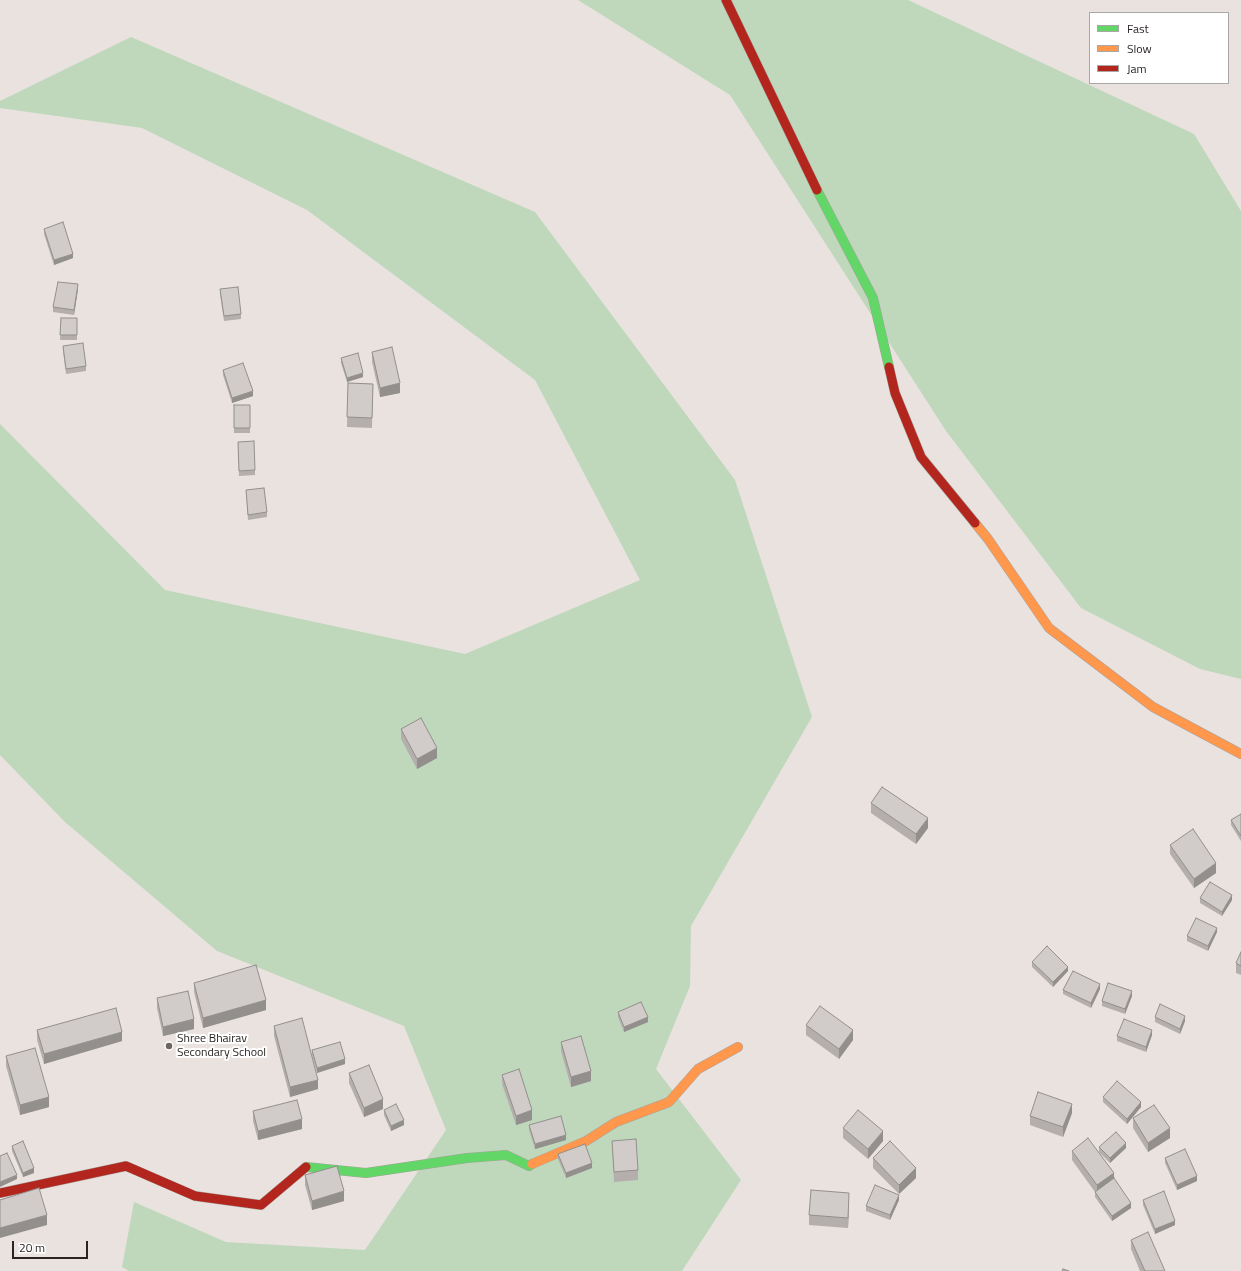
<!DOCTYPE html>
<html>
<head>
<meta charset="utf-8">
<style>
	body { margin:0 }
	#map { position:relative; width:1241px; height:1271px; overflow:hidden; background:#e9e2df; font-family:"Titillium Web",sans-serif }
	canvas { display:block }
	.legend { position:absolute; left:1089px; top:12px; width:140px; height:72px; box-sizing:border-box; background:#fff; border:1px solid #a9a7a7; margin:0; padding:5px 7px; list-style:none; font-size:12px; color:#292422 }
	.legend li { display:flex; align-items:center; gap:8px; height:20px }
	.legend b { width:20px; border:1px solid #a9a7a7 }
	.scale { position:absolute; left:12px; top:1241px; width:76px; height:18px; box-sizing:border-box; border:2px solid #292422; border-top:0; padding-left:5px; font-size:12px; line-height:14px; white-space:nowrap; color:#292422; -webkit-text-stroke:3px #fff; paint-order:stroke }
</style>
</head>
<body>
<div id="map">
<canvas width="1241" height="1271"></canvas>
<ul class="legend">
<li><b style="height:5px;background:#63d668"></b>Fast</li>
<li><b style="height:5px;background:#ff974d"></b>Slow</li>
<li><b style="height:5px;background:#b3261e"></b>Jam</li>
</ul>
<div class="scale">20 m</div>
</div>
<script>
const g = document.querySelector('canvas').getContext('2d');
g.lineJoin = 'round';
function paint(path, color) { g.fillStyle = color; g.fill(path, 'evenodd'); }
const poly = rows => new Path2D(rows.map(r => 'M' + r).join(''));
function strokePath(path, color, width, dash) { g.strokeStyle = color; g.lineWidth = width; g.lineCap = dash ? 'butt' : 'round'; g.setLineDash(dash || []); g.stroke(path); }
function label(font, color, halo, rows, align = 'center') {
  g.font = font + ' "Titillium Web",sans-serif'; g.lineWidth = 4; g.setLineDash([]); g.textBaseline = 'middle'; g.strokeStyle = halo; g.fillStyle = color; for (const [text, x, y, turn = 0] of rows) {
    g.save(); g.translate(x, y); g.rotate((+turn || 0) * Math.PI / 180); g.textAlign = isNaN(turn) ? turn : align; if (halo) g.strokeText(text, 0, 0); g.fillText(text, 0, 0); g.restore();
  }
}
paint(poly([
	[578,0,908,0,1194,134,1241,211,1241,679,1200,669,1081,608,946,431,730,95],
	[131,37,535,212,735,480,812,717,691,926,690,986,656,1069,741,1180,682,1271,129,1271,122,1267,134,1202,226,1242,365,1250,446,1130,404,1026,217,951,65,822,0,755,0,424,165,590,465,654,640,580,535,380,307,210,142,128,0,108,0,101]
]), '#bfd8bb');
const fast = poly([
	[817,190,873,298,889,367],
	[306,1167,366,1173,467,1158,506,1155,529,1166,532,1164]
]);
const slow = poly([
	[975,523,988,539,1049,628,1153,707,1241,754],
	[532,1164,586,1141,616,1122,669,1102,698,1069,738,1047]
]);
const jam = poly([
	[726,0,817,190],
	[889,367,895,393,921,457,975,523],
	[0,1193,126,1166,195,1196,261,1205,306,1167]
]);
strokePath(fast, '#a7a29f', 10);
strokePath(slow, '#a7a29f', 10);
strokePath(jam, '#a7a29f', 10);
strokePath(fast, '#63d668', 9);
strokePath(slow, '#ff974d', 9);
strokePath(jam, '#b3261e', 9);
paint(poly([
	[44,229,73,258,54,265,44,234],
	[78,289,74,315,53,312,53,307],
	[220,289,241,314,241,319,224,321,220,294],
	[61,318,77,318,77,340,60,340],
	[63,346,86,366,86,371,66,374,63,351],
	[372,352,400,393,380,397,372,362],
	[341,358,363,377,347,382,341,363],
	[223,370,253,396,232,403,223,375],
	[348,383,373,384,372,428,347,427],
	[234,405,250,405,250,433,234,433],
	[238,442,255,470,255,475,239,476],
	[246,490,267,512,267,517,248,520],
	[401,729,437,758,417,769,401,739],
	[871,803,928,828,916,844,871,813],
	[1241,814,1241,841,1231,825,1231,820],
	[1170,845,1216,873,1194,888,1170,854],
	[1200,898,1232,900,1222,916,1200,903],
	[1217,932,1208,951,1187,941,1187,936],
	[1241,952,1241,975,1236,973,1236,963],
	[1032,962,1068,971,1053,987,1032,967],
	[194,983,266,1010,203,1028,194,992],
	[1100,989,1091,1008,1063,994,1063,990],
	[1132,996,1125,1014,1102,1006,1102,1001],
	[157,998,194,1029,163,1036,157,1008],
	[618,1012,648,1022,624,1032,618,1017],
	[1155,1017,1185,1021,1180,1034,1155,1022],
	[806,1025,853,1040,839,1059,806,1035],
	[274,1026,318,1089,290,1097,274,1036],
	[37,1030,122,1041,44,1064,37,1040],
	[1152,1035,1146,1052,1117,1041,1117,1036],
	[561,1042,591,1081,571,1087,561,1051],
	[312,1050,345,1064,317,1073,312,1055],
	[6,1056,49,1107,20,1115,6,1066],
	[349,1073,383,1109,364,1117,349,1083],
	[502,1075,532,1120,516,1125,502,1084],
	[1103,1097,1141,1107,1127,1124,1103,1102],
	[384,1110,404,1125,391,1131,384,1115],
	[253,1111,302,1129,258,1140,253,1121],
	[1072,1113,1063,1137,1030,1125,1030,1116],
	[1133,1118,1170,1138,1148,1152,1133,1128],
	[529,1125,566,1140,535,1149,529,1130],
	[843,1128,883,1141,868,1159,843,1138],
	[612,1141,638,1170,638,1180,614,1182],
	[12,1146,34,1173,23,1177,12,1151],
	[1099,1147,1126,1148,1110,1163,1099,1152],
	[1072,1151,1114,1178,1131,1208,1112,1221,1095,1197,1095,1192,1072,1160],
	[558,1154,592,1168,566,1178,558,1159],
	[873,1158,916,1178,899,1194,873,1168],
	[1165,1158,1197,1181,1177,1190,1165,1163],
	[305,1175,344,1201,312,1210,305,1185],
	[899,1200,890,1220,866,1211,866,1206],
	[1143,1200,1175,1225,1155,1234,1143,1205],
	[849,1202,848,1228,809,1225,809,1215],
	[1131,1240,1165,1271,1140,1271,1131,1249]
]), '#b4afad');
paint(poly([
	[73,254,73,258,54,265,54,260],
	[78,284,78,289,74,315,74,310],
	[363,373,363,377,347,382,347,378],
	[400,383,400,393,380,397,380,388],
	[253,391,253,396,232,403,232,398],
	[437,748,437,758,417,769,417,759],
	[928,818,928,828,916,844,916,834],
	[1216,863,1216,873,1194,888,1194,879],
	[1232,895,1232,900,1222,916,1222,912],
	[1217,928,1217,932,1208,951,1208,946],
	[1068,967,1068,971,1053,987,1053,982],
	[1100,984,1100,989,1091,1008,1091,1003],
	[1132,991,1132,996,1125,1014,1125,1009],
	[266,1000,266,1010,203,1028,203,1018],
	[1185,1016,1185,1021,1180,1034,1180,1029],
	[648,1017,648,1022,624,1032,624,1027],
	[194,1019,194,1029,163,1036,163,1027],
	[853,1030,853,1040,839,1059,839,1049],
	[1152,1030,1152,1035,1146,1052,1146,1047],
	[122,1032,122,1041,44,1064,44,1054],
	[345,1059,345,1064,317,1073,317,1068],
	[591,1071,591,1081,571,1087,571,1077],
	[318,1080,318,1089,290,1097,290,1087],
	[49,1097,49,1107,20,1115,20,1105],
	[383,1099,383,1109,364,1117,364,1108],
	[1141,1102,1141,1107,1127,1124,1127,1119],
	[1072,1104,1072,1113,1063,1137,1063,1127],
	[532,1110,532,1120,516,1125,516,1116],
	[302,1119,302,1129,258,1140,258,1131],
	[404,1120,404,1125,391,1131,391,1126],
	[1170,1128,1170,1138,1148,1152,1148,1143],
	[883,1131,883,1141,868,1159,868,1149],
	[566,1135,566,1140,535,1149,535,1144],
	[1126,1143,1126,1148,1110,1163,1110,1158],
	[592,1163,592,1168,566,1178,566,1173],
	[34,1168,34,1173,23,1177,23,1173],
	[916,1168,916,1178,899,1194,899,1185],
	[1114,1173,1114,1183,1097,1195,1097,1185],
	[17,1175,17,1179,0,1187,0,1182],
	[1197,1176,1197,1181,1177,1190,1177,1185],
	[344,1191,344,1201,312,1210,312,1201],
	[849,1193,849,1202,848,1228,848,1218],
	[899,1195,899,1200,890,1220,890,1215],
	[1131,1203,1131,1208,1112,1221,1112,1216],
	[47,1215,47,1225,0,1238,0,1228],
	[1175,1221,1175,1225,1155,1234,1155,1229]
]), '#928f8d');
const building = poly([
	[63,222,73,254,54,260,44,229,63,222],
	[58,282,78,284,74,310,53,307,58,282],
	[238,287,241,314,224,316,220,289,238,287],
	[61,318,77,318,77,335,60,335,61,318],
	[83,343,86,366,66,369,63,346,83,343],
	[392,347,400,383,380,388,372,352,392,347],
	[358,353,363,373,347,378,341,358,358,353],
	[243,363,253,391,232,398,223,370,243,363],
	[348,383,373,384,372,418,347,417,348,383],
	[234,405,250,405,250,428,234,428,234,405],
	[254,441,255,470,239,471,238,442,254,441],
	[264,488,267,512,248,515,246,490,264,488],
	[421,718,437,748,417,759,401,729,421,718],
	[882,787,928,818,916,834,871,803,882,787],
	[1241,814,1241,836,1231,820,1241,814],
	[1193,829,1216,863,1194,879,1170,845,1193,829],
	[1210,882,1232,895,1222,912,1200,898,1210,882],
	[1196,918,1217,928,1208,946,1187,936,1196,918],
	[1047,946,1068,967,1053,982,1032,962,1047,946],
	[1241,952,1241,966,1236,963,1241,952],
	[256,965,266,1000,203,1018,194,983,256,965],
	[1073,971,1100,984,1091,1003,1063,990,1073,971],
	[1108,983,1132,991,1125,1009,1102,1001,1108,983],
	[188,991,194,1019,163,1027,157,998,188,991],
	[641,1002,648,1017,624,1027,618,1012,641,1002],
	[1160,1004,1185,1016,1180,1029,1155,1017,1160,1004],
	[820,1006,853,1030,839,1049,806,1025,820,1006],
	[116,1008,122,1032,44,1054,37,1030,116,1008],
	[302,1018,318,1080,290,1087,274,1026,302,1018],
	[1124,1019,1152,1030,1146,1047,1117,1036,1124,1019],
	[581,1036,591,1071,571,1077,561,1042,581,1036],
	[340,1042,345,1059,317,1068,312,1050,340,1042],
	[35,1048,49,1097,20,1105,6,1056,35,1048],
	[369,1065,383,1099,364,1108,349,1073,369,1065],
	[519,1069,532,1110,516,1116,502,1075,519,1069],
	[1117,1081,1141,1102,1127,1119,1103,1097,1117,1081],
	[1038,1092,1072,1104,1063,1127,1030,1116,1038,1092],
	[297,1100,302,1119,258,1131,253,1111,297,1100],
	[396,1104,404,1120,391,1126,384,1110,396,1104],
	[1154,1105,1170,1128,1148,1143,1133,1118,1154,1105],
	[858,1110,883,1131,868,1149,843,1128,858,1110],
	[561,1116,566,1135,535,1144,529,1125,561,1116],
	[1116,1132,1126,1143,1110,1158,1099,1147,1116,1132],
	[1088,1138,1114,1173,1097,1185,1072,1151,1088,1138],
	[636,1139,638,1170,614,1172,612,1141,636,1139],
	[23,1141,34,1168,23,1173,12,1146,23,1141],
	[890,1141,916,1168,899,1185,873,1158,890,1141],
	[585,1144,592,1163,566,1173,558,1154,585,1144],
	[1185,1149,1197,1176,1177,1185,1165,1158,1185,1149],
	[7,1153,17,1175,0,1182,0,1156,7,1153],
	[337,1166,344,1191,312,1201,305,1175,337,1166],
	[1114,1178,1131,1203,1112,1216,1095,1192,1114,1178],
	[875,1185,899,1195,890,1215,866,1206,875,1185],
	[39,1188,47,1215,0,1228,0,1200,39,1188],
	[811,1190,849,1193,848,1218,809,1215,811,1190],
	[1164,1191,1175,1221,1155,1229,1143,1200,1164,1191],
	[1148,1232,1165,1271,1145,1271,1131,1240,1148,1232],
	[1063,1269,1069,1271,1062,1271,1063,1269]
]);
paint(building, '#d1ccc9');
strokePath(building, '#928f8d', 1);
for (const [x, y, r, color] of [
	[169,1046,4,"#6c6664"]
]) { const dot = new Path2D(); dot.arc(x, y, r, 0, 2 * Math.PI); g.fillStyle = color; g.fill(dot); strokePath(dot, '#fff', 1.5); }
label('12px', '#292422', '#fff', [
	["Shree Bhairav",177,1039],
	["Secondary School",177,1053]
], 'left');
</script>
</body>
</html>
